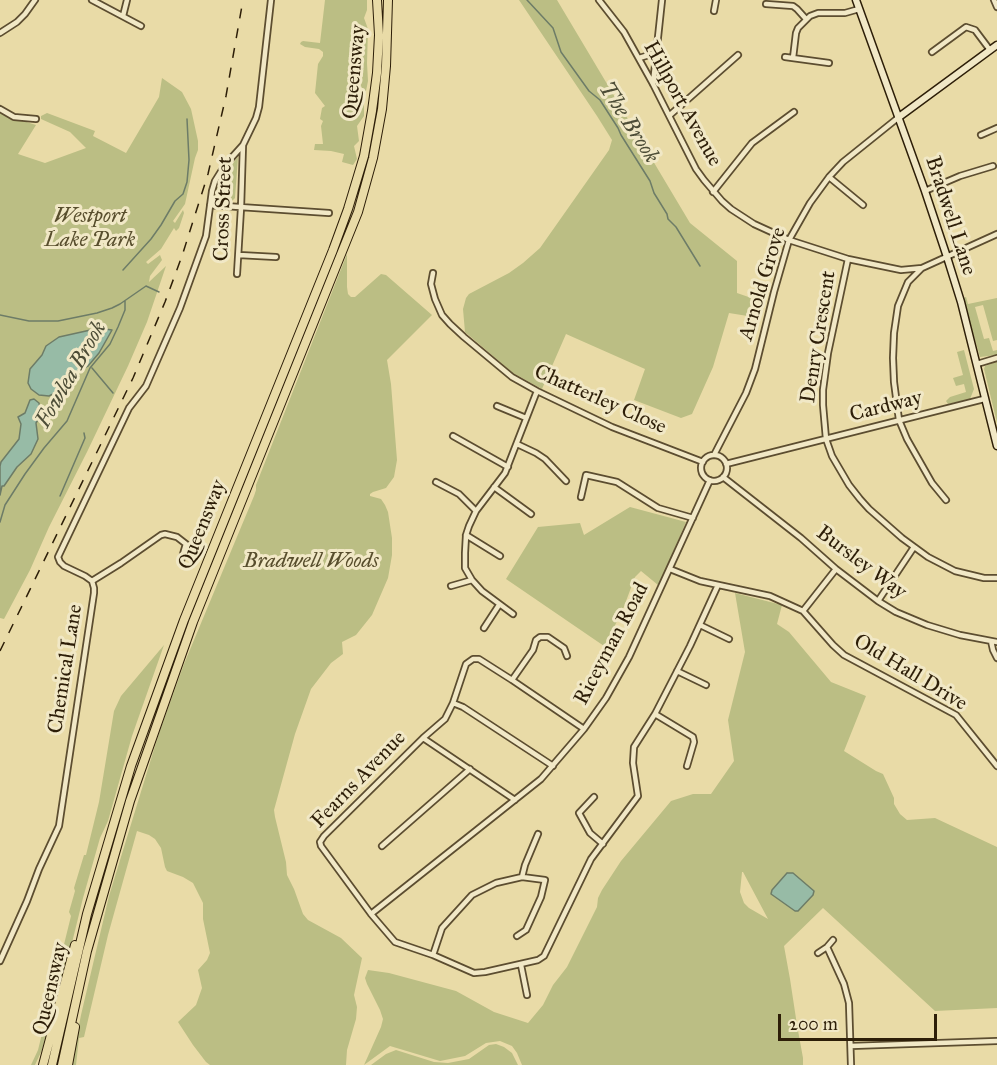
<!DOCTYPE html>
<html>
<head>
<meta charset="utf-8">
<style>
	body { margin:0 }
	#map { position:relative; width:997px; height:1065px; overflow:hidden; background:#e9dba7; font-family:"IM FELL Great Primer",serif }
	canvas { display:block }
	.scale { position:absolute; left:778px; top:1014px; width:159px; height:27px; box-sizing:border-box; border:3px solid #2d1e08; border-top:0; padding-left:8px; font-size:18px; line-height:21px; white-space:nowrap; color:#2d1e08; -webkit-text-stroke:4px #f1e8c6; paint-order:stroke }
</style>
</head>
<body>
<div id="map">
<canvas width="997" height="1065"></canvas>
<div class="scale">200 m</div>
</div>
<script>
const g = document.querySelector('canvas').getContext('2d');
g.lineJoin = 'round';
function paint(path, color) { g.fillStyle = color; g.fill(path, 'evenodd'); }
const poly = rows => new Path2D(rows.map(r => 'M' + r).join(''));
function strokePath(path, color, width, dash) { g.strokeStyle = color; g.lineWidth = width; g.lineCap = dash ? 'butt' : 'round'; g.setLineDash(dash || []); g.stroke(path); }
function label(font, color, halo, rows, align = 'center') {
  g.font = font + ' "IM FELL Great Primer",serif'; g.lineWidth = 6; g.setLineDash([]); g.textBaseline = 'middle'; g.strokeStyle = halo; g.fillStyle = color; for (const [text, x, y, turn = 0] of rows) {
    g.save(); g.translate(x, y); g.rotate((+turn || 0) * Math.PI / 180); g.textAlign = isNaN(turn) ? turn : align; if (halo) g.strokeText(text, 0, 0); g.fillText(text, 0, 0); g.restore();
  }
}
paint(poly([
	[325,0,367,0,367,10,364,18,368,29,367,63,368,81,364,101,364,116,357,126,359,141,354,146,357,159,353,165,342,162,344,154,331,151,314,150,315,144,323,144,321,126,323,121,320,119,322,108,325,106,315,93,318,64,323,56,323,52,319,49,305,47,300,44,301,42,303,41,320,43],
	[519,0,557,0,690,223,737,261,737,293,763,302,760,318,729,313,713,367,692,414,681,418,634,400,645,369,566,334,542,389,513,373,465,332,463,309,466,298,469,294,509,273,523,263,540,248,609,150,612,140,597,116],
	[162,78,182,92,191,109,198,141,198,150,195,158,185,204,173,221,175,223,183,210,184,213,179,228,176,231,174,228,161,249,146,262,148,264,160,255,162,260,150,276,149,282,166,266,147,322,128,366,87,452,49,527,30,570,4,619,0,618,0,111,11,117,36,125,18,154,45,163,86,148,70,132,41,119,41,116,47,113,95,131,93,136,126,153,159,97],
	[238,157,235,198,231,202,221,202,215,196,218,184,222,176],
	[347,254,347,287,348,294,351,297,355,297,381,274,386,275,432,315,387,360,391,384,397,460,394,477,386,488,373,492,370,494,370,496,381,499,385,505,388,512,392,538,392,555,388,578,372,615,356,635,342,642,343,654,331,663,311,689,295,734,274,810,275,817,286,862,287,875,294,889,303,914,308,920,341,938,362,958,354,995,357,1007,356,1019,347,1050,346,1065,210,1065,206,1062,193,1045,178,1022,196,1005,202,988,198,970,207,960,210,953,203,919,203,903,193,883,183,877,167,871,165,867,161,848,155,839,149,835,137,831,108,935,84,1037,79,1038,76,1065,71,1065,81,1015,109,896,159,733,184,664,254,496,256,490,256,485],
	[966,297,968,304,997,298,997,340,993,341,983,305,975,307,984,339,989,338,993,351,997,350,997,355,980,357,963,298],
	[964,350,974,389,970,399,948,404,946,401,950,397,966,392,964,384,956,386,953,378,963,375,957,352],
	[997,362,997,423,984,369,985,366],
	[630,507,686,522,665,571,658,585,641,571,635,577,622,612,604,646,506,579,538,527,580,523,584,535],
	[735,593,782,605,777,624,789,632,831,682,866,696,844,751,876,771,883,774,894,798,894,804,900,814,907,820,935,818,997,847,997,1008,935,1011,823,908,784,946,790,979,797,1025,803,1058,803,1065,522,1065,517,1053,512,1046,500,1041,486,1043,465,1056,440,1061,390,1046,364,1065,381,1027,383,1019,380,1010,367,984,365,978,368,970,389,973,456,991,494,1012,528,1023,543,1005,553,985,567,967,597,907,598,898,602,890,621,861,671,801,693,794,711,794,734,761,728,720,745,652],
	[742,872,743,872,768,919,749,908,744,903,740,892],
	[164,645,132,736,108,821,100,838,83,898,68,959,42,1050,35,1065,31,1065,38,1050,71,916,69,912,75,891,74,888,84,855,86,855,99,802,114,711,121,696],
	[496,1044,504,1047,512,1053,518,1065,371,1065,386,1054,396,1050,434,1062,448,1063,469,1059,489,1045]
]), '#bbbe84');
const water = poly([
	[101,325,105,329,112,330,99,353,88,366,78,371,66,385,57,392,49,396,39,395,31,389,28,383,30,369,42,355,46,346,59,337,95,329,101,325],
	[34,399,39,403,41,415,36,423,38,439,31,454,17,467,4,486,2,486,0,495,0,466,1,462,19,439,21,424,18,417,25,413,30,400,34,399],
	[787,873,793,873,814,891,813,895,798,911,795,911,771,894,772,890,787,873]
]);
paint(water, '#97bba6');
strokePath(water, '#6d7c67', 1.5);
strokePath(poly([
	[527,0,553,28,561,52,589,91,600,100,618,128,621,135,650,181,654,193,667,214,668,219,676,227,700,266],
	[123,270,151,239,161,225,175,201,183,194,187,182,189,160,187,119],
	[0,315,29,321,58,321,97,313,112,308,120,304,146,286,159,292],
	[92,368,113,393],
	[60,496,85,438,84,433],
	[0,522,5,505,25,474,44,448,67,421,90,368,110,344,118,327,125,310,125,301]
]), '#6d7c67', 1.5);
const street = poly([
	[92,0,141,26],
	[599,0,624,32,653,84,696,169,704,180,722,201,731,209,754,224,789,240,848,259,901,270,922,268,997,234],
	[994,0,997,7],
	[766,4,793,6,797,9,806,19],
	[714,11,716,0],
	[123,16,127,0],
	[0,33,17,22,25,14,35,0],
	[932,52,966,27,975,30,990,50],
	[785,57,829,63],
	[639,58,656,53],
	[793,58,796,33,798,28,810,16,818,13,845,13,859,9],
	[653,84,662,0],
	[0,109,14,117,36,119],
	[670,115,738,55],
	[981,135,997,128],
	[829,177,863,205],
	[925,191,960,176,993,166],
	[713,192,752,143,794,112],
	[210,205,329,213],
	[239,255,276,257],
	[848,259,828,353,823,390,823,405,826,439,832,456,849,485,860,499,869,509,902,538,928,557,955,571,984,578,997,578],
	[921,269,908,282,898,306,894,333,893,358,894,382,899,420,907,439,932,483,946,500],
	[433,273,431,284,435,299,442,315,450,324,464,337,512,377,537,391,612,427,703,462],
	[237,274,241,208,243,145],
	[977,364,997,358],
	[497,406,526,418],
	[453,436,508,467],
	[517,444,536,453,545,459,566,481],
	[714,455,746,393,755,369,774,292,789,240,810,203,829,177,843,162,899,117],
	'701 468a13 13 0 1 1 26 0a13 13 0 1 1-26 0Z',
	[726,464,984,399],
	[723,477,801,538,836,569,878,601,896,612,927,625,960,635,997,642],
	[436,482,459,494,476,511],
	[494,487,531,514],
	[581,497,586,475,617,482,658,508,693,518],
	[466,535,500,556],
	[670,569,700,581,770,596,803,611,836,569],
	[92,581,121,563,161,535,165,534,177,537,186,544,181,561],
	[451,586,472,580],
	[878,601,914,547],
	[803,611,833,645,844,655,956,715,997,766],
	[513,614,482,591,472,580,465,568,465,553,466,535,469,526,476,511,505,473,537,391],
	[700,625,729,639],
	[484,628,499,605],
	[991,641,993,650,997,658],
	[677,671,706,685],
	[512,680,533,650,536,640,540,637,548,637,564,648,567,656],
	[453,703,463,707,553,766],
	[655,714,693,737,694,742,687,766],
	[584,729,512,680,479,659,473,659,466,664,453,703,445,719,423,738,324,836,320,842,321,846,371,914,395,942,433,955,474,973,485,972,538,960,544,956,591,859,638,796,633,763,634,747,655,714,690,646,718,585],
	[423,738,515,800],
	[594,797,579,813,590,833,603,844],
	[382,846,470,769],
	[522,877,525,865,538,834],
	[371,914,541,779,584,729,606,698,629,657,710,480],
	[827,947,844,984,849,1003,851,1065],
	[818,953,827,947,833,940],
	[433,955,442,928,472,895,496,883,522,877,545,880,541,897,526,930,517,936],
	[0,961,27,901,39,869,59,826,94,593,94,588,92,581,85,576,64,566,60,562,58,557,129,408,146,386,180,308,206,236,212,191,215,181,225,165,243,145,256,118,259,107,271,0],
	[521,965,527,995],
	[851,1046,997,1041]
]);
const secondary = poly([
	[856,0,925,191,947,257,961,302,997,446],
	[899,117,997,45]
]);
const highway = poly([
	[43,1065,75,945],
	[52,1065,87,914,131,766,184,620,333,250,348,209,364,156,372,111,377,73,379,35,377,0],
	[62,1065,87,951,130,801,193,622,358,212,373,158,382,109,386,66,388,0],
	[68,1065,75,1027]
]);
strokePath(street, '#5c4d30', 8);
strokePath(secondary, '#2d1e08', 9);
strokePath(highway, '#2d1e08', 10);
strokePath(street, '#f1e8c6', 4.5);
strokePath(secondary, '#f1e8c6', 6);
strokePath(highway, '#e9dba7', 8);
strokePath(poly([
	[0,651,133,378,165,302,182,256,208,174,226,96,243,0]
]), '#2d1e08', 1.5, [10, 10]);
label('21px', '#2d1e08', '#f1e8c6', [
	["Queensway",355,72,-85],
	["Hillport Avenue",682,104,61],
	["Cross Street",224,209,-88],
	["Bradwell Lane",950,216,72],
	["Arnold Grove",763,284,-73],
	["Denry Crescent",819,337,-81],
	["Chatterley Close",600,400,24],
	["Cardway",886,407,-14],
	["Queensway",203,525,-68],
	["Bursley Way",861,563,37],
	["Riceyman Road",612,644,-62],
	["Chemical Lane",66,669,-81],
	["Old Hall Drive",910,673,31],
	["Fearns Avenue",359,780,-46],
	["Queensway",51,989,-77]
]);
label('italic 21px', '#584e2d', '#f1e8c6', [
	["Westport",90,217],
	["Lake Park",90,241],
	["Bradwell Woods",311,562]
]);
label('italic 22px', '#4d4d37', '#f1e8c6', [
	["The Brook",628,123,57],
	["Fowlea Brook",72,375,-60]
]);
</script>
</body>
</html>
